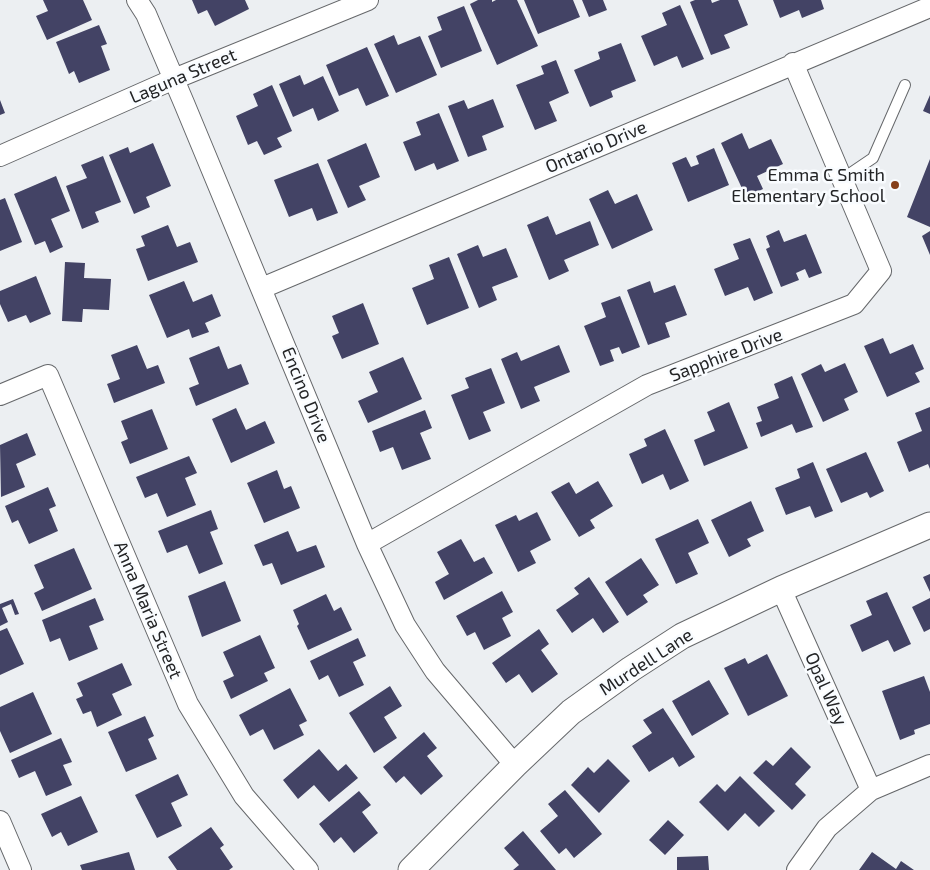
<!DOCTYPE html>
<html>
<head>
<meta charset="utf-8">
<style>
	body { margin:0 }
	canvas { display:block; background:#eceff2 }
</style>
</head>
<body>
<canvas width="930" height="870"></canvas>
<script>
const g = document.querySelector('canvas').getContext('2d');
g.lineJoin = 'round';
function paint(path, color) { g.fillStyle = color; g.fill(path, 'evenodd'); }
const poly = rows => new Path2D(rows.map(r => 'M' + r).join(''));
function strokePath(path, color, width, dash) { g.strokeStyle = color; g.lineWidth = width; g.lineCap = dash ? 'butt' : 'round'; g.setLineDash(dash || []); g.stroke(path); }
function label(font, color, halo, rows, align = 'center') {
  g.font = font + ' "Exo 2",sans-serif'; g.lineWidth = 5; g.setLineDash([]); g.textBaseline = 'middle'; g.strokeStyle = halo; g.fillStyle = color; for (const [text, x, y, turn = 0] of rows) {
    g.save(); g.translate(x, y); g.rotate((+turn || 0) * Math.PI / 180); g.textAlign = isNaN(turn) ? turn : align; if (halo) g.strokeText(text, 0, 0); g.fillText(text, 0, 0); g.restore();
  }
}
paint(poly([
	[43,0,83,0,92,20,47,40,36,16,48,11],
	[192,0,245,0,249,9,215,26,207,10,198,14],
	[478,0,492,0,492,2,496,0,517,0,538,46,497,65,470,4],
	[524,0,573,0,580,17,538,34],
	[582,0,603,0,607,10,589,17],
	[695,0,711,0,712,3,720,0,738,0,748,25,724,35,730,48,711,55,690,2],
	[773,0,821,0,824,9,802,18,799,10,780,18],
	[680,5,704,59,682,68,677,56,654,66,641,36,667,25,662,13],
	[464,6,482,51,441,68,428,36,442,30,437,17],
	[99,25,107,44,101,46,110,70,79,83,74,71,69,74,56,42],
	[394,35,398,45,420,36,437,75,396,93,374,44],
	[621,43,636,81,611,91,613,97,590,107,574,70,600,59,598,52],
	[367,47,389,96,366,106,358,88,339,96,326,65],
	[556,60,569,93,549,102,557,121,535,130,516,85,544,74,541,66],
	[300,75,304,85,323,76,339,111,318,121,313,108,293,117,279,84],
	[272,85,292,131,277,138,282,147,264,155,257,141,248,145,236,116,258,106,253,94],
	[930,95,930,114,923,111],
	[493,99,504,127,482,136,487,150,468,157,448,106,464,100,468,109],
	[0,100,5,113,0,115],
	[439,113,459,161,437,170,434,163,415,171,403,142,421,135,416,122],
	[742,133,749,149,771,139,783,164,757,176,763,189,746,197,721,143],
	[153,143,171,186,146,197,150,207,134,214,109,155,128,147,130,153],
	[366,143,380,177,359,186,366,200,348,208,327,160],
	[714,148,729,185,688,202,672,163,686,157,691,167,699,164,696,156],
	[103,156,121,202,95,212,99,222,82,229,66,186,87,178,81,165],
	[930,159,930,227,907,217],
	[318,163,338,213,317,221,312,208,289,217,274,180],
	[56,176,70,211,51,219,63,247,50,253,45,241,35,245,14,194],
	[608,190,615,204,637,194,653,230,612,249,589,199],
	[5,198,22,242,0,251,0,200],
	[548,216,556,235,590,221,599,245,564,260,569,271,549,280,527,225],
	[168,225,177,247,190,242,198,262,148,281,136,249,145,246,141,236],
	[779,230,784,242,806,234,822,273,809,278,805,269,796,273,799,280,781,287,766,249,770,247,766,236],
	[930,231,930,255,922,236],
	[750,238,773,293,754,301,748,287,725,296,714,269,739,259,733,244],
	[478,245,483,257,506,248,518,277,492,287,497,300,479,308,457,254],
	[449,257,469,308,427,325,412,288,434,279,429,265],
	[65,262,85,263,84,278,111,279,109,310,83,309,82,322,62,321],
	[36,276,51,314,30,323,26,315,8,322,0,304,0,291],
	[184,281,193,302,212,294,221,316,205,323,209,332,192,338,189,329,167,338,149,295],
	[650,281,654,293,675,285,687,315,665,323,670,337,648,345,627,290],
	[620,296,640,347,622,354,619,347,610,350,614,361,600,366,584,326,606,317,601,303],
	[363,303,379,344,342,359,332,336,339,333,332,316],
	[883,338,890,354,913,344,924,369,915,373,920,382,887,397,864,346],
	[137,345,147,369,158,365,165,383,114,403,107,384,120,379,111,355],
	[559,345,570,372,534,387,540,401,521,409,501,359,517,352,521,361],
	[219,346,228,369,241,364,249,384,196,406,189,388,199,384,189,358],
	[403,357,422,399,368,423,358,401,378,392,369,372],
	[845,363,858,392,844,399,849,410,823,422,801,374,821,364,825,372],
	[491,368,505,403,483,412,491,431,469,440,451,395,469,388,465,378],
	[792,376,813,427,796,433,792,424,761,437,756,423,762,421,757,407,779,398,774,384],
	[729,402,748,448,704,466,694,440,715,431,707,412],
	[930,407,930,469,928,464,909,472,897,442,922,431,915,413],
	[236,408,246,430,265,421,275,443,231,463,212,419],
	[152,409,168,449,130,464,121,442,128,439,121,421],
	[425,410,432,428,420,433,431,459,402,470,393,447,380,452,372,431],
	[665,429,689,481,670,490,663,474,642,484,629,454,647,446,644,439],
	[27,433,36,455,16,464,25,487,1,497,0,445],
	[866,452,884,491,870,498,867,492,841,503,826,469],
	[189,456,197,473,185,478,196,505,167,517,157,493,145,498,136,477],
	[813,462,833,511,815,518,810,506,786,515,775,488,800,478,797,469],
	[277,470,284,489,291,486,300,508,264,523,247,483],
	[598,481,613,506,590,520,595,528,579,537,551,492,569,482,576,494],
	[48,487,56,506,49,509,58,531,29,544,18,520,12,523,5,506],
	[751,501,764,531,747,539,751,546,729,557,711,520],
	[211,510,218,529,210,532,223,564,199,574,187,545,167,553,158,531],
	[537,512,551,540,530,551,536,563,518,572,495,525,516,515,519,521],
	[698,519,709,543,688,553,698,574,676,584,655,539],
	[288,531,297,552,316,545,325,567,281,585,272,563,263,566,254,545],
	[461,539,474,562,484,557,493,573,444,600,435,582,449,574,437,552],
	[74,548,92,589,42,611,34,593,44,588,34,565],
	[641,558,659,585,643,595,648,602,627,616,605,582],
	[930,574,930,592,923,577],
	[589,577,619,622,603,633,593,618,572,633,556,610,579,594,574,588],
	[225,581,241,621,202,637,188,596],
	[502,591,513,612,502,618,511,636,484,650,475,632,467,636,456,616],
	[887,592,911,644,894,652,888,640,862,652,850,625,872,615,866,601],
	[326,594,334,611,341,607,352,630,308,650,297,626,299,624,293,610],
	[95,598,104,620,89,626,98,649,69,661,60,638,50,642,42,620],
	[930,598,930,629,924,632,912,607],
	[13,599,19,614,15,615,11,604,2,608,8,622,0,626,0,604],
	[7,628,24,664,0,675,0,631],
	[539,629,549,644,541,650,558,674,532,693,519,674,506,683,492,663],
	[260,635,275,668,264,673,268,681,231,699,223,681,234,676,223,652],
	[358,638,366,656,353,662,364,685,339,697,328,675,319,680,310,661],
	[767,654,788,696,748,716,724,668,745,658,748,664],
	[122,663,132,685,112,694,122,715,97,727,91,711,83,714,76,699,83,696,77,683],
	[924,676,930,692,930,724,914,730,915,734,900,740,882,691],
	[709,680,729,714,692,736,672,701],
	[390,686,402,706,384,717,397,738,374,753,349,713],
	[290,688,307,721,299,725,304,735,274,750,263,729,250,736,239,715],
	[33,692,52,734,10,753,0,731,0,707],
	[663,708,695,757,679,767,673,757,649,772,632,746,652,733,643,720],
	[145,716,154,736,148,739,157,759,126,772,108,732],
	[424,732,437,748,427,756,443,776,421,795,404,776,396,783,383,767],
	[61,738,72,762,63,765,72,785,46,796,35,771,19,778,11,760],
	[791,747,811,767,795,784,806,795,792,810,753,773,766,760,773,766],
	[319,749,338,771,346,764,358,778,329,802,314,785,298,799,283,780],
	[608,759,630,781,599,813,571,785,588,767,594,773],
	[178,774,188,795,171,803,182,826,157,838,135,795],
	[740,776,775,811,759,827,745,813,728,831,699,802,717,784,725,792],
	[565,790,602,834,574,858,566,848,559,854,540,831,558,816,548,804],
	[359,791,371,805,362,812,378,833,354,853,341,837,334,843,319,824],
	[81,796,98,832,68,846,61,832,52,837,41,814],
	[668,820,684,835,665,855,649,840],
	[211,827,224,845,220,848,233,867,229,870,177,870,168,857],
	[523,831,556,870,513,870,519,865,504,848],
	[129,852,135,870,82,870,80,865],
	[872,852,896,869,901,861,914,870,859,870],
	[708,856,709,870,677,870,677,857]
]), '#434365');
const service = poly([
	[842,179,873,158,905,85]
]);
const minor = poly([
	[137,0,146,14,184,103,367,544,405,625,435,671,515,765],
	[0,156,174,79,368,0],
	[262,288,930,7],
	[0,395,48,375,188,704,244,796,308,870],
	[367,544,647,385,854,304,881,271,793,63],
	[781,589,871,790],
	[0,821,21,870],
	[797,870,827,828,871,790,930,765]
]);
const tertiary = poly([
	[411,870,515,765,571,712,631,669,682,636,781,589,930,525]
]);
strokePath(service, '#66686b', 12);
strokePath(minor, '#66686b', 22);
strokePath(tertiary, '#66686b', 27);
strokePath(service, '#fff', 10);
strokePath(minor, '#fff', 20);
strokePath(tertiary, '#fff', 25);
for (const [x, y, r, color] of [
	[895,185,5,"#87411b"]
]) { const dot = new Path2D(); dot.arc(x, y, r, 0, 2 * Math.PI); g.fillStyle = color; g.fill(dot); strokePath(dot, '#f9fcff', 2); }
label('18px', '#232426', '#f9fcff', [
	["Laguna Street",183,76,-23],
	["Ontario Drive",596,147,-23],
	["Sapphire Drive",726,355,-21],
	["Encino Drive",306,395,68],
	["Anna Maria Street",148,610,67],
	["Murdell Lane",646,662,-33],
	["Opal Way",826,689,66]
]);
label('18px', '#232426', '#f9fcff', [
	["Emma C Smith",885,175],
	["Elementary School",885,196]
], 'right');
</script>
</body>
</html>
